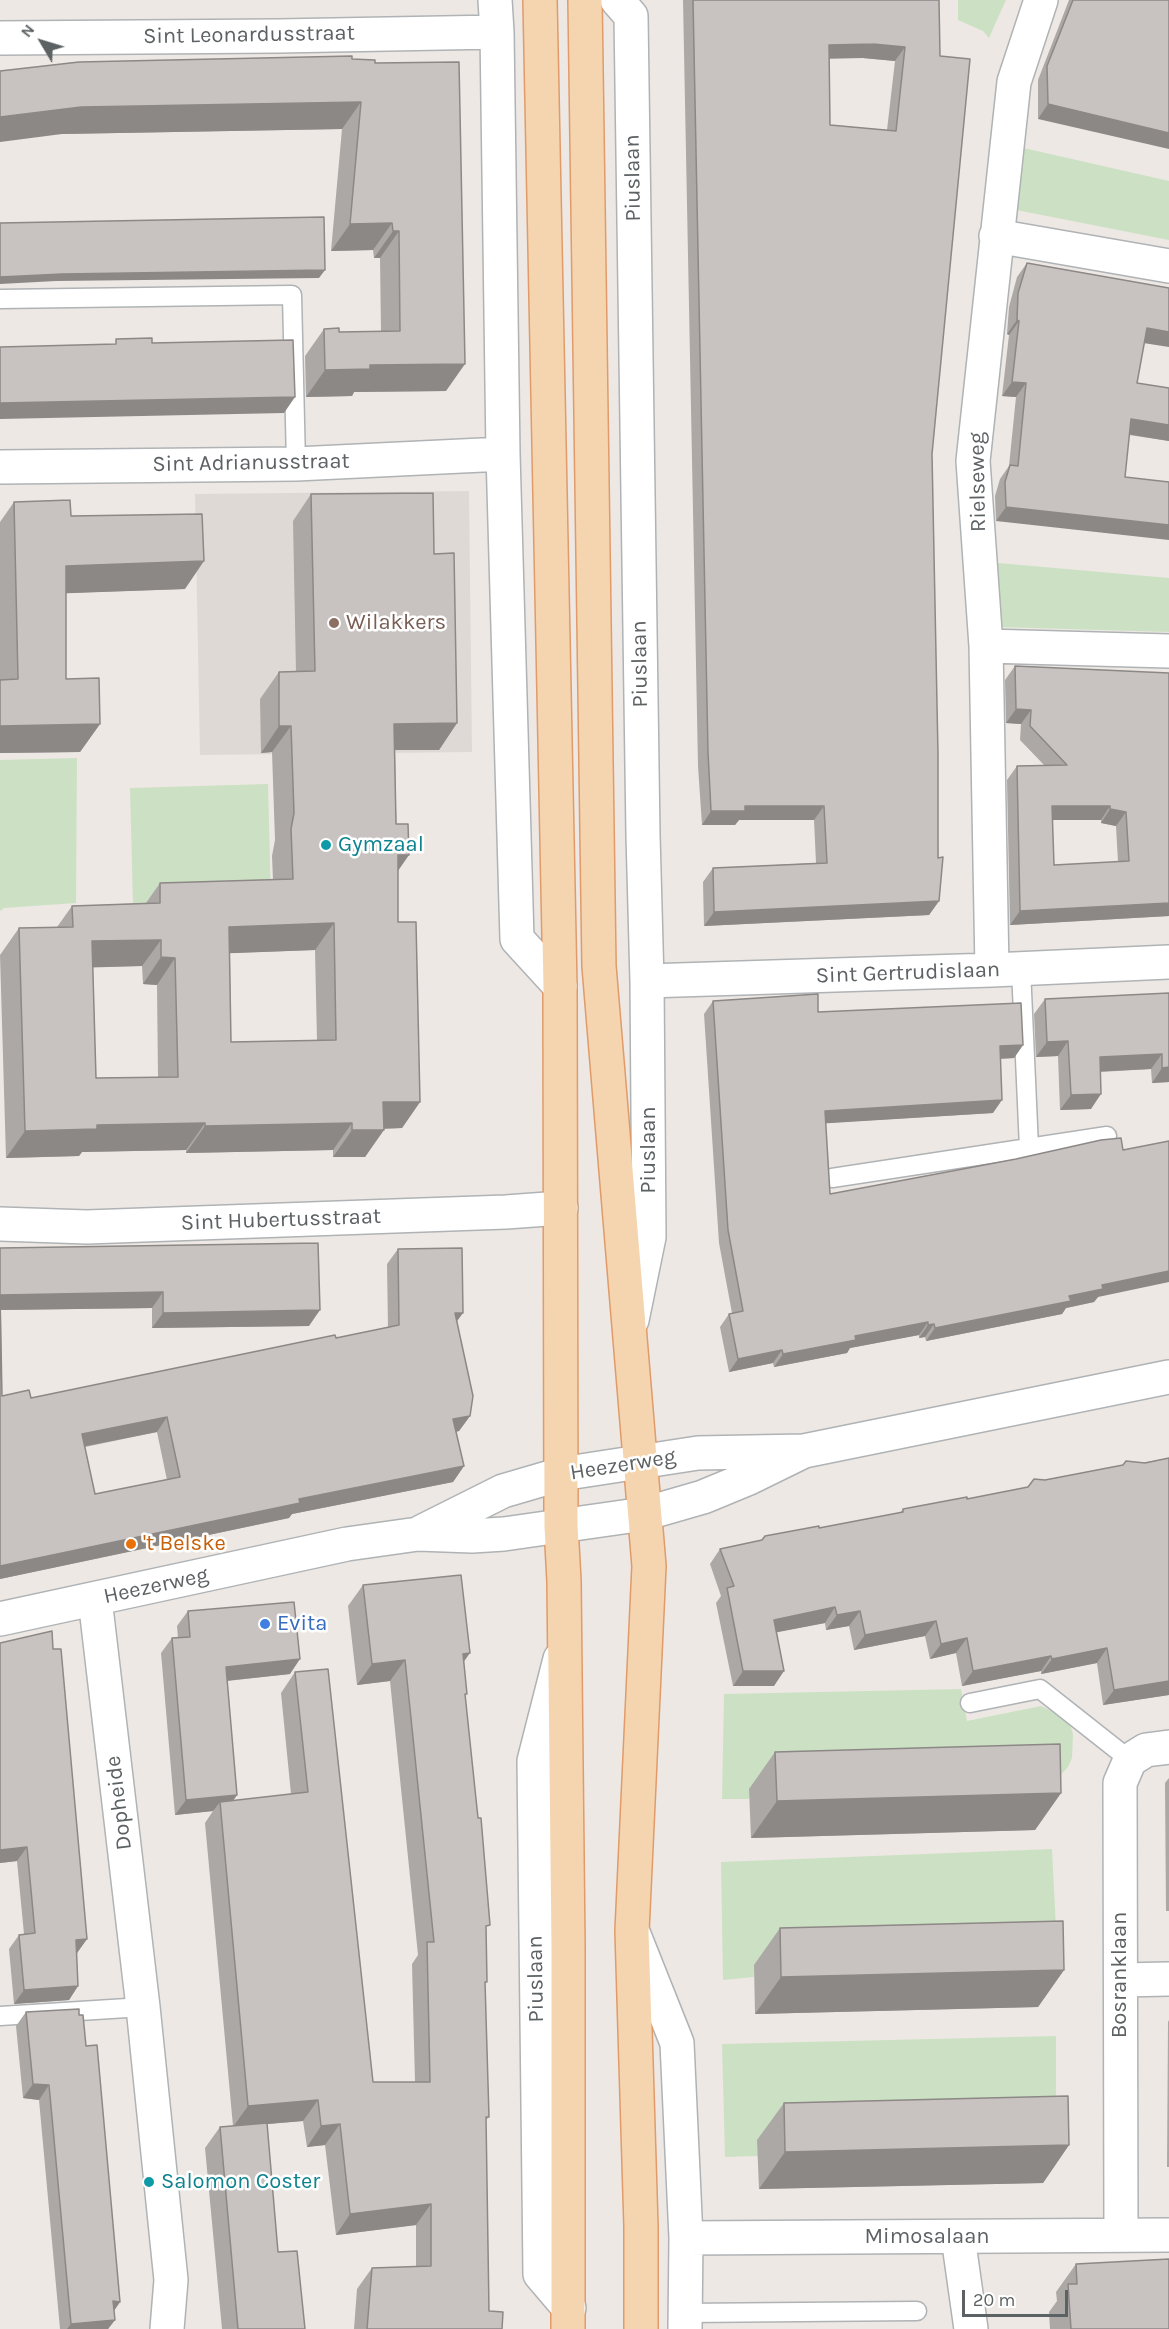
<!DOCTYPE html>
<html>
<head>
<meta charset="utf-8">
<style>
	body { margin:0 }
	#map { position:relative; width:1169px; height:2329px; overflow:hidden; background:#ede8e4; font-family:Karla,sans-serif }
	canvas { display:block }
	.north { position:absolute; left:12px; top:12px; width:60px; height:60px; -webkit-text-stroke:4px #fff; paint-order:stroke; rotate:308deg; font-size:16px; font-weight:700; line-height:24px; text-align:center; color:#5c6163 }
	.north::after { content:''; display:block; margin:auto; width:21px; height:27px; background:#5c6163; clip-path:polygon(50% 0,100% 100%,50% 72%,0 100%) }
	.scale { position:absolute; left:962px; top:2290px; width:106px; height:27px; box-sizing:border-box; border:3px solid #5c6163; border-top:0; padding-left:8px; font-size:18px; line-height:21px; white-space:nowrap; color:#5c6163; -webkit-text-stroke:4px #fff; paint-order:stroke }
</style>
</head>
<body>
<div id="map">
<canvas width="1169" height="2329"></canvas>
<div class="north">N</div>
<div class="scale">20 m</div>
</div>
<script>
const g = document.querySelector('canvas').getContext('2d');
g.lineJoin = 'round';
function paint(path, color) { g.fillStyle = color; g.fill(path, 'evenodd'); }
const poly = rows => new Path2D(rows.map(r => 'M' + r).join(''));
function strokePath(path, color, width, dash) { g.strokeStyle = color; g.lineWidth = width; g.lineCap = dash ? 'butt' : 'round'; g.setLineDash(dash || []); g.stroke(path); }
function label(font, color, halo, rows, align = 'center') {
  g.font = font + ' Karla,sans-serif'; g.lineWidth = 5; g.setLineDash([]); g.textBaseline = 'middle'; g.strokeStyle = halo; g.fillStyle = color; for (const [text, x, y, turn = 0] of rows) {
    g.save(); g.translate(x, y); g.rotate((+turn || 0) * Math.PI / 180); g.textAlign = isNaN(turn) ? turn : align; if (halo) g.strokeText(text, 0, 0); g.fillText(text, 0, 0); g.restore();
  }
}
paint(poly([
	[469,491,472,752,200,755,195,494]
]), '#dfd9d5');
paint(poly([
	[958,0,1006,0,989,38,983,31,958,20],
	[1019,147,1169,181,1169,240,1011,209],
	[998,563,1169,578,1169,632,998,627],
	[77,758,76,903,4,908,0,911,0,760],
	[268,784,271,902,133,906,130,788],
	[961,1689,967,1721,1041,1706,1059,1715,1070,1724,1073,1734,1072,1758,1068,1767,1059,1777,750,1789,749,1799,722,1799,724,1694],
	[1052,1849,1057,1948,754,1965,754,1977,723,1980,721,1862],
	[1056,2036,1056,2121,758,2140,758,2156,725,2157,722,2044]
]), '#cce1c3');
const service = poly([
	[0,299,292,295,296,464],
	[1021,969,1029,1148],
	[832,1178,1107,1136],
	[970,1703,1040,1689,1130,1760],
	[0,2016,143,2007],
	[685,2313,917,2311]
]);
const minor = poly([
	[495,0,497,32,503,454,517,939,560,986],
	[617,0,631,16,643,835,647,981,649,1237,632,1320],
	[0,38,279,36,497,32],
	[996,236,1169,266],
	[0,467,296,464,503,454],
	[986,646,1169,651],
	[992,970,986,646,973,461,1014,82,1041,0],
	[647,981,992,970,1169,962],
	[0,1224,87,1227,506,1212,561,1208],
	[95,1599,143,2007,171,2280,167,2329],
	[560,1659,534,1761,540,2274,569,2308],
	[634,1935,677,2043,686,2238,685,2329],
	[1121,1980,1169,1979],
	[1121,2234,1120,1783,1130,1760,1146,1750,1169,1747],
	[958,2237,971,2329],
	[686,2238,1169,2235]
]);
const tertiary = poly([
	[421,1532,503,1491,561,1474,698,1453,804,1451,1169,1377],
	[0,1619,347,1544,418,1534,472,1536,504,1534,644,1514,703,1497,749,1478,804,1451]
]);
const primary = poly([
	[540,0,560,986,561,1526,564,1581,568,1948,568,2329],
	[585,0,599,966,649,1566,632,1931,641,2227,641,2329]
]);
strokePath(service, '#afb3b5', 21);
strokePath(minor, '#afb3b5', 36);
strokePath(tertiary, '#afb3b5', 36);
strokePath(primary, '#e09b69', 36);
strokePath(service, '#fff', 18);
strokePath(minor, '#fff', 33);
strokePath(tertiary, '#fff', 33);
strokePath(primary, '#f5d5b0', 33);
paint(poly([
	[683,0,939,0,932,454,939,901,929,915,704,926,703,882,713,868,816,863,814,820,739,820,735,825,702,825,698,766],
	[829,58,863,58,895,61,887,130,830,125],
	[1069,0,1169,0,1038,119,1038,80],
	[352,59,375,63,446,391,354,392,352,396,306,397,305,356,324,329,339,332,381,332,380,258,374,258,373,250,331,251,342,129,62,134],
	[1027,263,1144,343,1137,383,1169,388,1169,441,1129,435,996,521,995,496,1000,479,1009,466,1016,397,1002,396,1009,335,1007,334,1009,307,1017,277],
	[311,494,434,554,457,723,439,750,395,750,398,922,420,1102,402,1128,384,1129,365,1157,333,1157,333,1150,186,1153,186,1150,82,1152,79,1156,6,1158,0,955,19,928,57,927,72,906,146,903,160,883,273,880,272,856,275,840,272,752,261,753,260,699,279,672,296,672,293,521],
	[315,950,317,1041,231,1042,230,953],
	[142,966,143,984,157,985,158,1077,96,1078,93,967],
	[14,502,71,516,185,589,66,593,66,679,100,724,80,752,0,753,0,522],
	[1015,666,1169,673,1169,916,1010,925,1007,780,1017,766,1044,765,1020,740,1021,724,1006,723,1005,680],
	[1052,820,1101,820,1101,823,1116,826,1118,862,1054,865],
	[1169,993,1169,1082,1152,1083,1151,1069,1100,1072,1091,1109,1060,1110,1058,1056,1036,1057,1034,1014,1045,999],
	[713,1001,818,1012,1023,1045,1014,1058,1000,1059,993,1113,825,1123,830,1194,1098,1297,1094,1302,1066,1308,1062,1314,926,1341,925,1337,919,1338,919,1335,850,1348,847,1353,774,1367,773,1363,729,1372,720,1327,729,1314,732,1313,719,1243,704,1014],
	[0,1248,309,1326,152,1328,152,1308,1,1310,2,1396,31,1398,388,1328,387,1264,398,1249,457,1322,470,1416,459,1431,456,1432,464,1466,453,1482,292,1514,289,1518,0,1579],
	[157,1432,167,1480,95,1494,85,1447],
	[1169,1458,1169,1695,1103,1705,1097,1663,1041,1674,1041,1671,962,1686,956,1653,930,1659,925,1636,854,1650,849,1626,826,1630,825,1623,776,1632,774,1686,733,1686,716,1603,721,1596,710,1564,720,1549,819,1528,900,1513,903,1509,967,1499,1028,1487,1045,1480],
	[363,1585,464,1662,465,1697,486,1930,485,1985,489,2117,486,2120,489,2311,502,2329,354,2329,357,2289,372,2268,416,2267,416,2225,336,2235,325,2145,307,2147,303,2121,267,2124,278,2252,305,2329,222,2329,205,2148,220,2127,233,2126,205,1823,213,1811,175,1815,161,1653,172,1638,178,1638,177,1626,188,1611,290,1674,227,1681,237,1795,233,1801,291,1794,281,1693,295,1672,373,2082,415,2082,412,1964,418,1955,390,1681,357,1685,348,1606],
	[0,1643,53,1649,87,1939,77,1953,76,1953,78,1986,69,2000,14,2004,9,1949,19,1935,24,1934,17,1861,0,1863],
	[775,1752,1061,1793,1035,1830,751,1838,749,1789],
	[1169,1778,1169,1911,1166,1911,1165,1783],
	[780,1928,1064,1970,1038,2007,755,2014,754,1965],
	[26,2012,79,2015,86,2046,120,2302,114,2311,115,2320,108,2329,60,2329,39,2100,23,2098,16,2026],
	[1169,2020,1169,2167,1167,2167,1168,2022],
	[784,2103,1069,2145,1043,2183,759,2189,757,2140],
	[1076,2264,1169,2329,1050,2329,1049,2312,1057,2301,1056,2292]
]), '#aca8a5');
paint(poly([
	[873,44,905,47,895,61,863,58,819,59,829,45],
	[361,102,342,129,62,134,0,142,0,117,81,107],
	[1048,104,1169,133,1169,149,1038,119],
	[392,223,373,250,331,251,350,224],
	[393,231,399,231,380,258,374,258],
	[325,270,319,278,56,281,0,284,0,277,62,274],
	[1017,320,1019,321,1009,335,1007,334],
	[1147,328,1169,332,1169,347,1137,342],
	[465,364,446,391,354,392,352,396,306,397,325,370,370,365],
	[1012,382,1026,383,1016,397,1002,396],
	[295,397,284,413,0,419,0,403],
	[1131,419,1169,425,1169,441,1121,433],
	[1006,507,1169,525,1169,540,996,521],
	[204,561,185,589,46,594,66,566],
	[1016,709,1031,710,1021,724,1006,723],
	[457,723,439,750,375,750,394,724],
	[100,724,80,752,0,753,0,726],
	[279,726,291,726,272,752,261,753],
	[745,806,824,806,814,820,739,820,735,825,702,825,711,811],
	[1052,806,1110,806,1101,820,1042,820],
	[1110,809,1126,812,1116,826,1101,823],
	[398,855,409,855,391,881],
	[939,901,929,915,704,926,714,912],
	[1169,903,1169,916,1010,925,1020,911],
	[334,923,315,950,210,954,229,927],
	[161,940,142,966,73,968,92,941],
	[161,957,175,958,157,985,143,984],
	[1068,1041,1058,1056,1036,1057,1047,1042],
	[1023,1045,1014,1058,991,1059,1000,1046],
	[1162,1054,1151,1069,1090,1072,1100,1057],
	[1169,1067,1169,1082,1152,1083,1162,1068],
	[1101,1094,1091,1109,1060,1110,1071,1095],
	[1002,1100,993,1113,815,1124,825,1111],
	[383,1102,420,1102,402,1128,365,1129],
	[205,1123,186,1150,82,1152,79,1156,6,1158,25,1131,97,1125],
	[352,1123,333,1150,186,1153,205,1126],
	[352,1130,384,1130,365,1157,333,1157],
	[1169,1271,1169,1282,1098,1297,1094,1302,1066,1308,1062,1314,926,1341,935,1328,1069,1296,1102,1285],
	[163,1292,152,1308,0,1310,0,1295],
	[320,1310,309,1326,152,1328,163,1313],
	[455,1313,463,1313,452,1328],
	[928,1322,919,1335,850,1348,847,1353,774,1367,783,1354,855,1336],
	[934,1324,925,1337,919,1338,928,1325],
	[782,1350,773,1363,729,1372,738,1359],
	[470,1416,459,1431,443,1434,453,1419],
	[167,1417,157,1432,71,1449,82,1434],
	[464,1466,453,1482,292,1514,289,1518,0,1579,0,1566,299,1499],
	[835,1607,825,1623,763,1635,774,1620],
	[860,1611,849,1626,826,1630,837,1615],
	[936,1621,925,1636,854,1650,865,1635],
	[967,1638,956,1653,930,1659,941,1644],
	[1107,1648,1097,1663,1041,1674,1052,1659],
	[470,1653,455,1674,463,1654],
	[1051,1656,1041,1671,962,1686,973,1671],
	[300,1659,290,1674,215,1682,226,1667],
	[405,1660,390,1681,357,1685,372,1664],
	[743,1671,784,1671,774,1686,733,1686],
	[1169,1681,1169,1695,1103,1705,1114,1690],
	[1061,1793,1035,1830,751,1838,777,1801],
	[237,1795,226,1810,220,1802,213,1811,175,1815,186,1800],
	[27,1847,17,1861,0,1863,0,1850],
	[87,1939,77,1953,66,1954,76,1940],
	[1064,1970,1038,2007,755,2014,781,1977],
	[78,1986,69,2000,14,2004,24,1990],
	[33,2084,49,2085,39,2100,23,2098],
	[318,2100,303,2121,233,2127,248,2106],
	[340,2124,325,2145,307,2147,321,2126],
	[1069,2145,1043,2183,759,2189,785,2152],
	[431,2204,416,2225,336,2235,350,2214],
	[113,2301,120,2302,110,2316],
	[115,2320,108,2329,67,2329,71,2324]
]), '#8c8886');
const building = poly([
	[693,0,939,0,940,56,970,59,932,454,938,754,938,858,943,857,939,901,714,912,713,868,827,863,824,806,745,806,745,811,711,811,708,752,693,0],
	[873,44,905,47,896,131,830,125,829,45,873,44],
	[1073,0,1169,0,1169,133,1048,104,1047,66,1073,0],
	[352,56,352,59,375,60,375,63,459,62,465,364,370,365,370,369,325,370,324,329,339,328,339,332,400,331,399,231,393,231,392,223,350,224,361,102,81,107,0,117,0,71,79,62,352,56],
	[324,217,325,270,62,274,0,277,0,223,324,217],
	[1027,263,1169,288,1169,332,1147,328,1137,383,1169,388,1169,425,1131,419,1125,477,1169,482,1169,525,1006,507,1005,482,1010,465,1018,466,1026,383,1012,382,1019,321,1017,320,1018,293,1027,263],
	[152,338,152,343,293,340,295,397,0,403,0,347,116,344,116,339,152,338],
	[433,493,434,554,454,553,457,723,394,724,396,824,408,824,409,855,398,855,398,922,416,922,420,1102,383,1102,384,1130,352,1130,352,1123,205,1126,205,1123,97,1125,97,1129,25,1131,19,928,73,927,72,906,160,903,160,883,293,879,291,829,294,813,291,726,279,726,279,672,315,671,311,494,433,493],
	[334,923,336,1040,231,1042,229,927,334,923],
	[161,940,161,957,175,958,178,1077,96,1078,92,941,161,940],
	[70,500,71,516,202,514,204,561,66,566,66,679,99,678,100,724,0,726,0,680,18,679,14,502,70,500],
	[1015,666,1169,673,1169,903,1020,911,1017,766,1067,765,1030,726,1031,710,1016,709,1015,666],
	[1052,806,1110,806,1110,809,1126,812,1129,861,1054,865,1052,806],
	[1169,993,1169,1067,1162,1068,1162,1054,1100,1057,1101,1094,1071,1095,1068,1041,1047,1042,1045,999,1169,993],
	[818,994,818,1012,1021,1003,1023,1045,1000,1046,1002,1100,825,1111,830,1194,1016,1159,1101,1140,1121,1138,1123,1150,1169,1141,1169,1271,1102,1285,1103,1289,1069,1296,1071,1301,935,1328,934,1324,928,1325,928,1322,855,1336,856,1340,783,1354,782,1350,738,1359,729,1314,743,1311,728,1230,713,1001,818,994],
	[318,1243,320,1310,163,1313,163,1292,0,1295,2,1396,29,1390,31,1398,335,1335,336,1338,399,1325,398,1249,462,1248,463,1313,455,1313,473,1396,470,1416,453,1419,464,1466,299,1499,300,1503,0,1566,0,1248,318,1243],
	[167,1417,180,1477,95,1494,82,1434,167,1417],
	[1169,1458,1169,1681,1114,1690,1107,1648,1052,1659,1051,1656,973,1671,967,1638,941,1644,936,1621,865,1635,860,1611,837,1615,835,1607,774,1620,784,1671,743,1671,727,1588,734,1586,720,1549,762,1540,765,1536,819,1526,819,1528,903,1512,903,1509,967,1497,967,1499,1028,1487,1034,1479,1045,1480,1123,1465,1126,1461,1145,1463,1169,1458],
	[461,1575,470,1653,463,1654,467,1694,465,1694,478,1818,481,1818,490,1925,486,1926,487,1982,485,1982,489,2117,486,2117,489,2311,503,2312,502,2329,367,2329,372,2268,431,2266,431,2204,350,2214,340,2124,321,2126,318,2100,248,2106,220,1802,308,1792,295,1672,328,1669,373,2082,430,2082,427,1942,434,1942,405,1660,372,1664,363,1585,461,1575],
	[294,1602,300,1659,226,1667,237,1795,186,1800,172,1638,190,1637,188,1611,294,1602],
	[52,1631,53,1649,61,1649,87,1939,76,1940,78,1986,24,1990,19,1935,35,1933,27,1847,0,1850,0,1643,52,1631],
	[1060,1744,1061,1793,777,1801,775,1752,1060,1744],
	[1063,1921,1064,1970,781,1977,780,1928,1063,1921],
	[79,2009,79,2015,83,2015,86,2046,97,2045,120,2302,113,2301,115,2320,71,2324,49,2085,33,2084,26,2012,79,2009],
	[1068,2096,1069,2145,785,2152,784,2103,1068,2096],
	[267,2123,278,2252,297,2251,305,2329,238,2329,220,2127,267,2123],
	[1169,2259,1169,2329,1071,2329,1068,2284,1077,2284,1076,2264,1169,2259]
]);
paint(building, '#c8c3c0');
strokePath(building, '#8c8886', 1.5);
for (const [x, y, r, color] of [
	[334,623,6,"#8d6e63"],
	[326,845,6,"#0f9aa8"],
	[131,1544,6,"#e8710a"],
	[265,1624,6,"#3f7fe0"],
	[149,2182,6,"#0f9aa8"]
]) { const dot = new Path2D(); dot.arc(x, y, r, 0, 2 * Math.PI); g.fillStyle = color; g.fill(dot); strokePath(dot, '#fff', 2); }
label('22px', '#5c6163', '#fff', [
	["Sint Leonardusstraat",249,35,-1],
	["Piuslaan",633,178,-91],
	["Sint Adrianusstraat",251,463,-1],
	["Rielseweg",978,482,-91],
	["Piuslaan",640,664,-91],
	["Sint Gertrudislaan",908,973,-2],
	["Piuslaan",649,1150,-90],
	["Sint Hubertusstraat",281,1220,-2],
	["Heezerweg",623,1465,-9],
	["Heezerweg",156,1586,-12],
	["Dopheide",119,1803,-97],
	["Bosranklaan",1120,1975,-90],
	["Piuslaan",536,1979,-91],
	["Mimosalaan",927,2237]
]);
label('22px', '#785e54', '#fff', [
	["Wilakkers",346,623]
], 'left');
label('22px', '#0d838f', '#fff', [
	["Gymzaal",338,845],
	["Salomon Coster",161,2182]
], 'left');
label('22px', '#c56008', '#fff', [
	["'t Belske",143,1544]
], 'left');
label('22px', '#366cbe', '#fff', [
	["Evita",277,1624]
], 'left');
</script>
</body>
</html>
